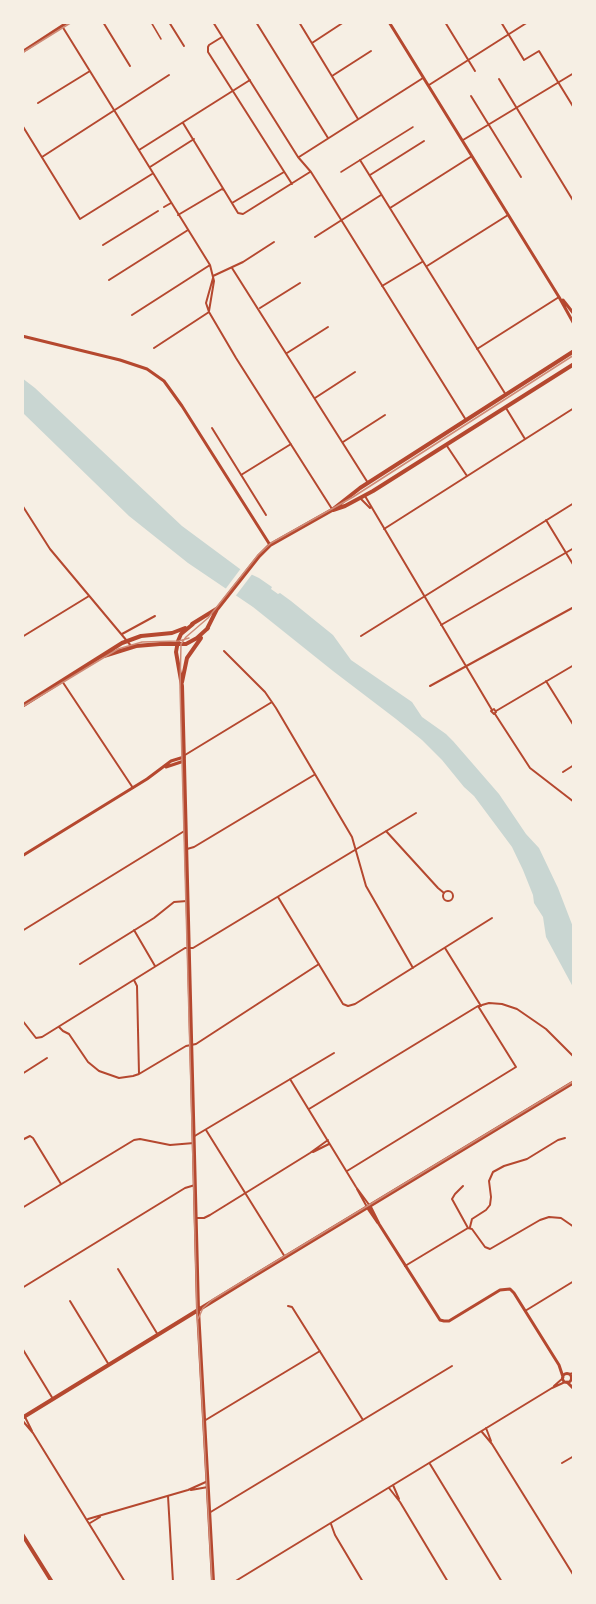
<!DOCTYPE html>
<html>
<head>
<meta charset="utf-8">
<style>
	body { margin:0 }
	#map { position:relative; width:596px; height:1604px; overflow:hidden; background:#f6efe4; font-family:Bitter,serif }
	canvas { display:block }
	.frame { position:absolute; inset:0; border:24px solid #f6efe4; pointer-events:none }
</style>
</head>
<body>
<div id="map">
<canvas width="596" height="1604"></canvas>
<div class="frame"></div>
</div>
<script>
const g = document.querySelector('canvas').getContext('2d');
g.lineJoin = 'round';
function paint(path, color) { g.fillStyle = color; g.fill(path, 'evenodd'); }
const poly = rows => new Path2D(rows.map(r => 'M' + r).join(''));
function strokePath(path, color, width, dash) { g.strokeStyle = color; g.lineWidth = width; g.lineCap = dash ? 'butt' : 'round'; g.setLineDash(dash || []); g.stroke(path); }
paint(poly([
	[22,378,35,388,182,526,240,569,259,578,272,587,271,589,278,594,280,593,291,601,333,635,351,660,412,702,422,717,446,734,453,741,499,794,526,834,539,848,558,888,573,927,573,987,546,937,543,917,534,903,533,895,523,870,512,847,474,796,464,787,442,760,422,740,396,719,333,671,253,607,188,563,129,516,23,413]
]), '#c9d6d2');
paint(poly([
	[242,567,253,573,234,598,224,591]
]), '#f6efe4');
strokePath(poly([
	[151,22,161,39],
	[341,172,413,127]
]), '#b5482f', 1.5);
strokePath(poly([
	[103,22,130,66],
	[169,22,184,46],
	[213,22,298,157,311,172,340,218,466,420],
	[256,22,328,138],
	[299,22,358,119],
	[445,22,475,71],
	[501,22,524,60,539,51,574,108],
	[62,26,210,265,214,281,209,311],
	[222,37,209,45,208,47,208,52,292,184],
	[312,43,344,22],
	[332,76,371,51],
	[499,79,574,202],
	[429,85,528,22],
	[471,96,521,177],
	[38,103,90,71],
	[183,123,224,190],
	[22,125,80,219,152,174],
	[463,140,574,73],
	[139,150,250,80],
	[42,157,169,75],
	[299,157,423,78],
	[360,160,506,395],
	[150,167,194,139],
	[370,175,424,141],
	[232,203,284,172],
	[164,207,171,203],
	[390,208,472,156],
	[178,215,222,189,224,190,238,213,243,214,310,172],
	[315,237,381,195],
	[103,245,158,211],
	[427,266,508,215],
	[232,268,368,483],
	[213,276,243,262,274,242],
	[213,278,206,303,209,312,236,358,332,509],
	[109,280,188,230],
	[382,286,422,262],
	[260,308,300,283],
	[132,315,210,265],
	[154,348,209,312],
	[477,349,559,297],
	[287,353,328,327],
	[315,398,355,372],
	[506,408,525,439],
	[212,428,266,515],
	[343,442,385,415],
	[447,446,467,476],
	[241,475,291,444],
	[365,496,492,710],
	[361,499,370,508],
	[22,505,50,549,132,647],
	[546,520,574,566],
	[384,529,574,408],
	[441,625,574,548],
	[122,634,155,616],
	[361,636,574,503],
	[22,637,89,596],
	[224,651,265,692,276,708,352,837,366,886,413,968],
	[62,681,133,788],
	[546,681,574,726],
	[430,686,574,607],
	[494,709,496,712,494,714,491,711,494,709],
	[496,711,574,665],
	[495,714,530,768,574,802],
	[185,755,272,702],
	[563,772,574,765],
	[386,831,438,888,444,893],
	[187,849,194,847,314,775],
	'443 896a5 5 0 1 1 10 0a5 5 0 1 1-10 0Z',
	[278,897,343,1004,348,1006,355,1004,492,918],
	[134,930,155,966],
	[22,931,186,830],
	[80,964,154,918,174,902,187,901],
	[134,980,137,986,139,1074],
	[482,1005,489,1003,502,1004,517,1009,546,1029,574,1057],
	[22,1020,36,1038,42,1037,185,948,193,948,416,813],
	[59,1027,63,1031,69,1034,88,1062,99,1071,119,1078,133,1076,139,1074,186,1046,196,1044,319,964],
	[22,1074,47,1058],
	[290,1079,356,1187,370,1206],
	[309,1109,478,1006],
	[206,1130,285,1257],
	[193,1137,334,1053],
	[22,1140,30,1136,33,1138,61,1184],
	[313,1152,329,1144],
	[347,1171,516,1067,478,1006,481,1006,445,948],
	[463,1186,455,1194,452,1199,468,1228],
	[357,1189,367,1207],
	[22,1208,134,1140,140,1139,170,1145,194,1143],
	[197,1218,204,1218,210,1215,310,1153,328,1140],
	[470,1227,472,1219,486,1210,490,1205,491,1197,489,1181,493,1172,504,1166,527,1159,558,1140,565,1138],
	[405,1266,468,1228,472,1229,485,1247,490,1249,540,1220,549,1217,561,1218,574,1227],
	[118,1269,158,1335],
	[22,1288,185,1188,195,1185],
	[70,1301,109,1365],
	[288,1306,292,1307,363,1420],
	[525,1311,574,1281],
	[22,1348,53,1399],
	[569,1374,574,1373],
	[572,1378,574,1377],
	[554,1386,563,1378],
	[25,1417,32,1431],
	[22,1420,33,1433,125,1582],
	[204,1421,320,1351],
	[486,1428,491,1441],
	[482,1432,492,1444,574,1576],
	[562,1463,574,1456],
	[430,1464,502,1582],
	[393,1485,399,1499],
	[389,1488,400,1502,448,1582],
	[191,1490,208,1487],
	[168,1496,173,1582],
	[209,1513,452,1366],
	[88,1519,188,1490,208,1481],
	[90,1523,100,1517],
	[331,1524,335,1535,363,1582],
	[234,1582,552,1388,565,1382]
]), '#b5482f', 2);
strokePath(poly([
	[166,767,184,761],
	[22,856,147,779,171,761,184,757],
	[370,1206,379,1224,440,1320,444,1321,449,1321,500,1290,510,1289,514,1293,559,1365,563,1377],
	[367,1207,378,1223],
	'562.5 1378a4.5 4.5 0 1 1 9 0a4.5 4.5 0 1 1-9 0Z',
	[567,1382,574,1389]
]), '#b5482f', 3);
strokePath(poly([
	[389,22,559,297,574,324],
	[22,52,68,22],
	[563,300,574,314],
	[22,336,120,360,147,369,164,381,182,406,270,545]
]), '#b5482f', 3);
strokePath(poly([
	[333,510,345,506,373,491,574,364],
	[192,624,218,608,259,556,270,545,332,510,360,488,574,351],
	[193,624,181,634,178,641,176,652,182,686,198,1310,213,1582],
	[207,629,217,609],
	[104,656,136,646,160,644,186,644,197,638,208,628],
	[182,682,187,658,201,638],
	[22,706,122,643,141,636,172,633,185,628],
	[22,1418,252,1277,574,1082],
	[22,1534,52,1582]
]), '#b5482f', 4);
strokePath(poly([
	[22,53,72,22],
	[22,707,118,649,142,642,179,641,189,638],
	[198,1319,203,1308,212,1300,574,1081],
	[212,1582,197,1310,180,687,181,644,186,637,208,618,258,555,271,543,353,497,574,355]
]), '#cf8b77', 1.5);
</script>
</body>
</html>
